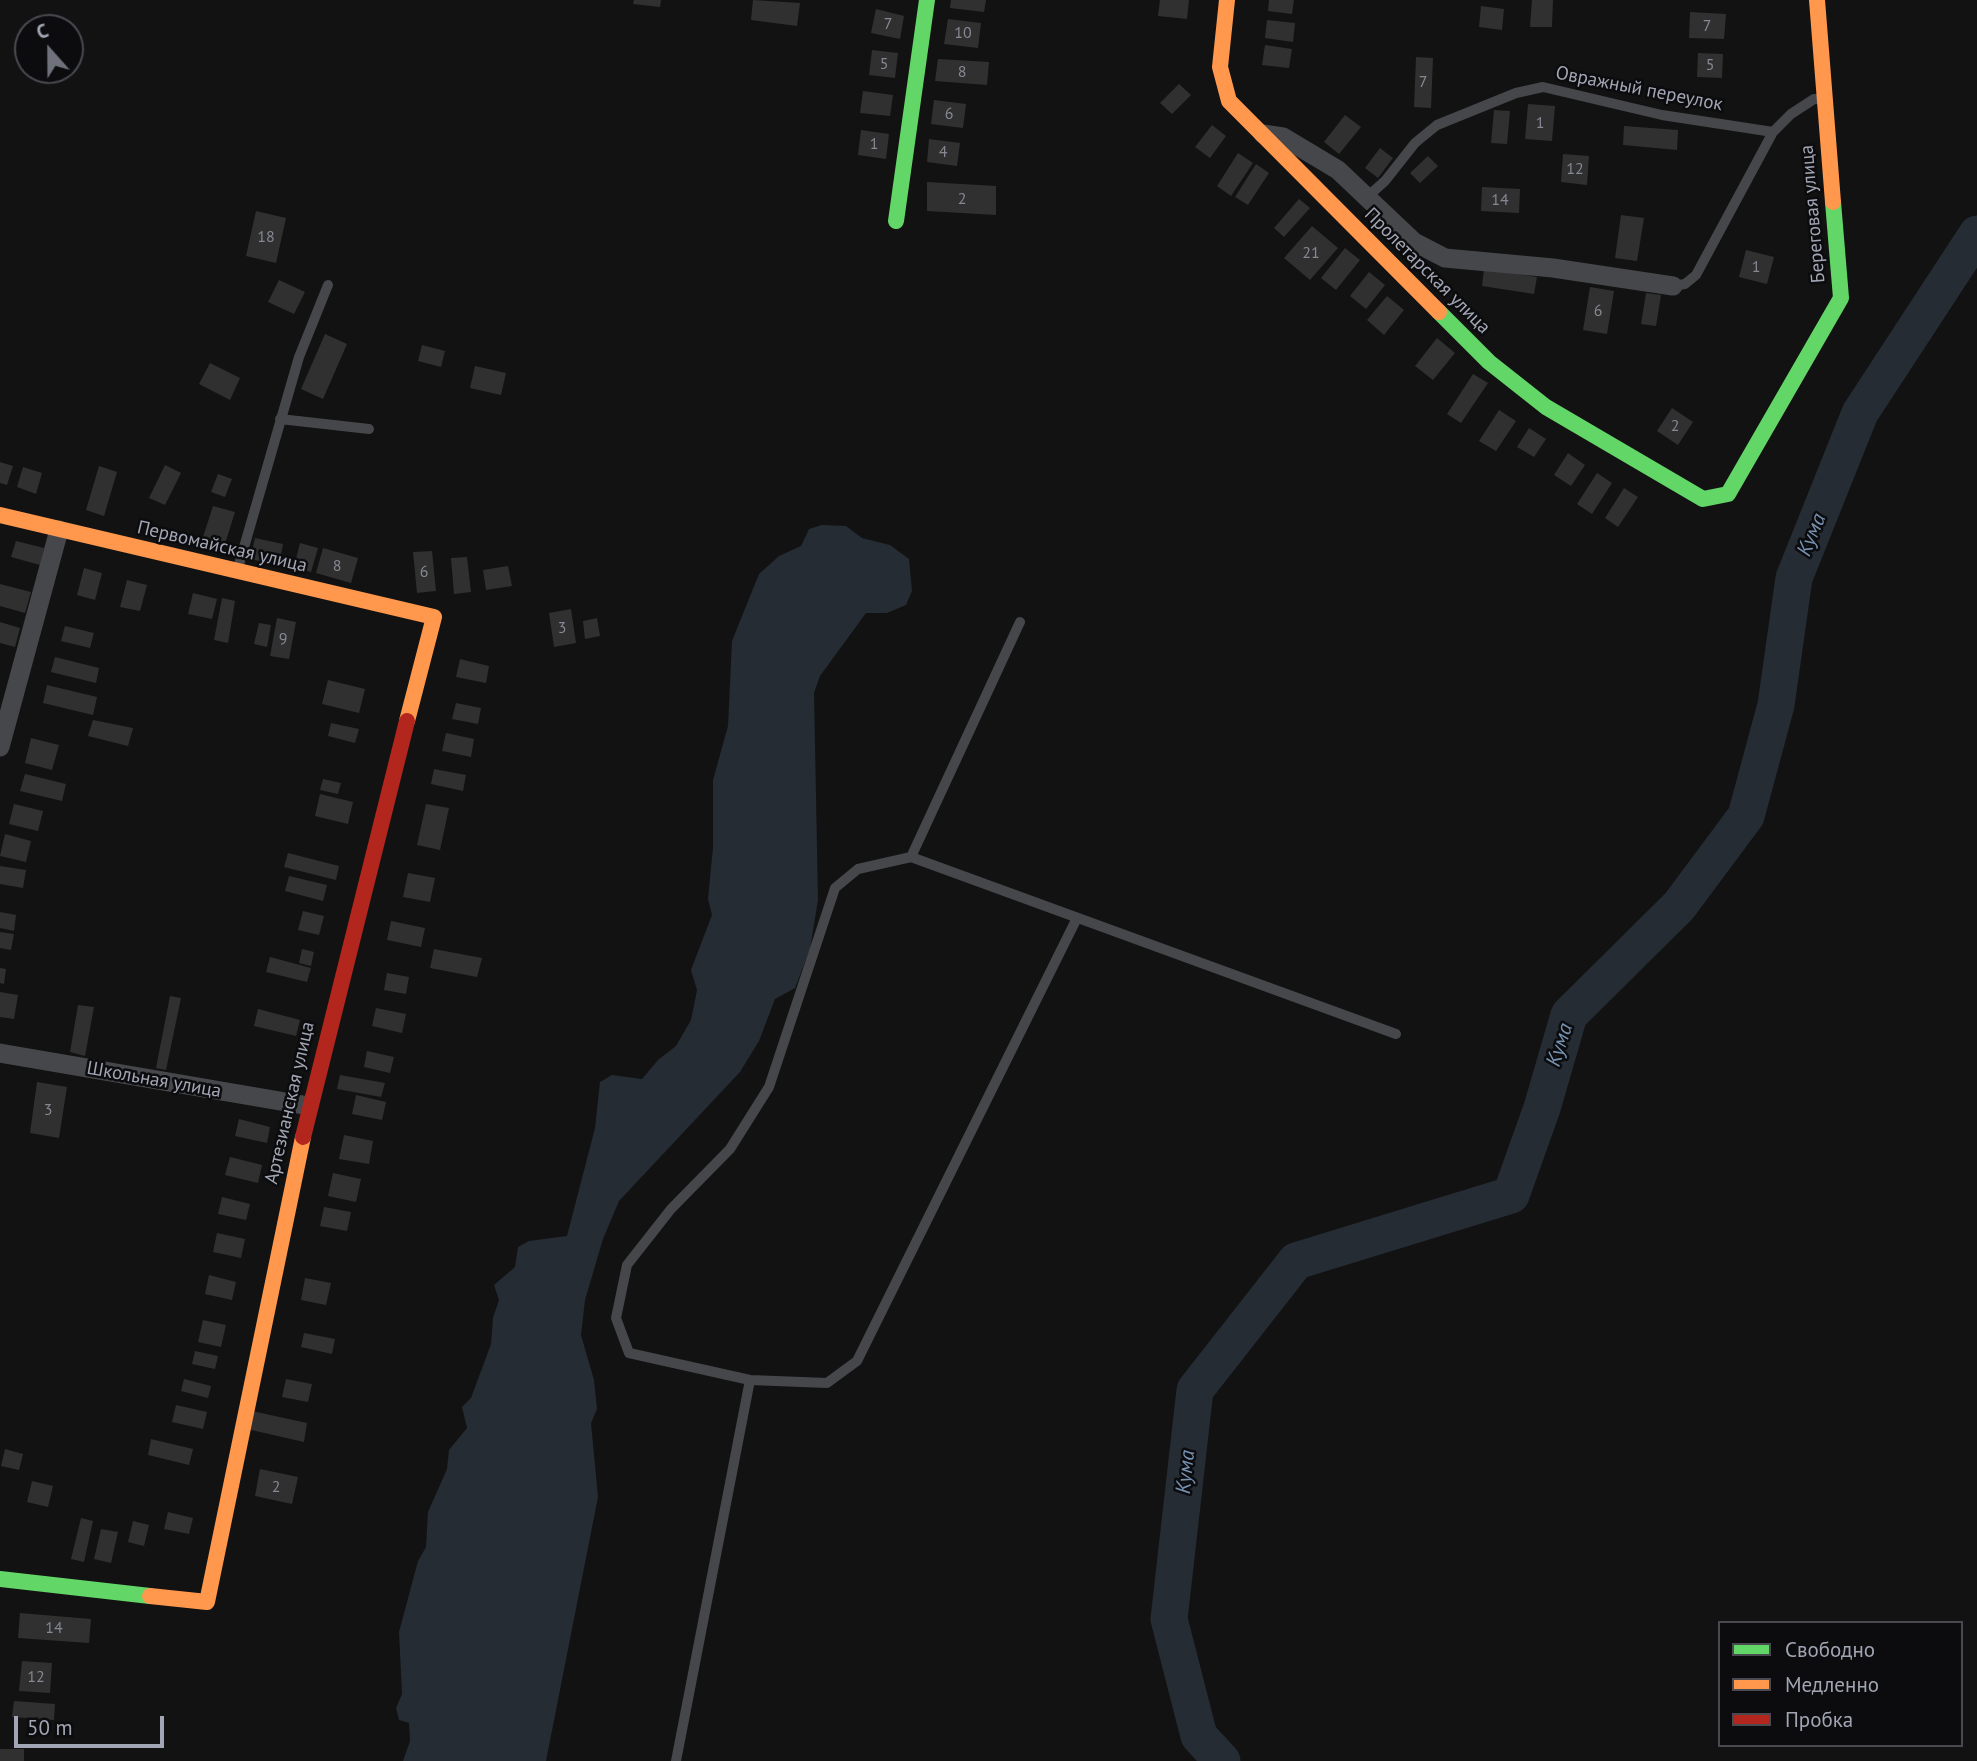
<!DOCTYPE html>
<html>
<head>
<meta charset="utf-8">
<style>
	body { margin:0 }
	#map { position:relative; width:1977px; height:1761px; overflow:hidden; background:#121212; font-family:"PT Sans",sans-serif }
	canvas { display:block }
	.legend { position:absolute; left:1718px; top:1621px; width:245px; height:126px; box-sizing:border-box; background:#0c0c0e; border:2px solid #484a50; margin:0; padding:9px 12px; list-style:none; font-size:21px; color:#a2a6b4 }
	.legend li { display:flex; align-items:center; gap:14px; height:35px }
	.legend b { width:35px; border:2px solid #484a50 }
	.north { position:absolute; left:14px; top:14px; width:70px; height:70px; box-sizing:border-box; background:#0c0c0e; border:2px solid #484a50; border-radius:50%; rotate:339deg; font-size:19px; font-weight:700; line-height:28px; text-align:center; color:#a2a6b4 }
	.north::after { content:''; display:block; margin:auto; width:24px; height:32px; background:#70727b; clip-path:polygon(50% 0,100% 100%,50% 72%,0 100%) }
	.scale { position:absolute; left:14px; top:1716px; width:150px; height:32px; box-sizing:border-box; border:4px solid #a2a6b4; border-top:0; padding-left:9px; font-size:21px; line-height:24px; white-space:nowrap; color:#a2a6b4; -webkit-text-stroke:5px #0c0c0e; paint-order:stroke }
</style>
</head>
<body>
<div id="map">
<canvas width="1977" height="1761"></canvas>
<ul class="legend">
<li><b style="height:9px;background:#63d668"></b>Свободно</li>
<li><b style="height:9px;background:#ff974d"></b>Медленно</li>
<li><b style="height:9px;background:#b3261e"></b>Пробка</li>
</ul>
<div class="north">С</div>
<div class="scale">50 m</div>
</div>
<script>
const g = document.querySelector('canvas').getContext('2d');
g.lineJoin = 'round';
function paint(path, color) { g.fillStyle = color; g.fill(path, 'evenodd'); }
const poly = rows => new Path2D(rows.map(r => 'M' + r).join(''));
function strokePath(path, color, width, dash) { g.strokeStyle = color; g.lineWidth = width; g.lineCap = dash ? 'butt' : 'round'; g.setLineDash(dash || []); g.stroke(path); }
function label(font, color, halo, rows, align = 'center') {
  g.font = font + ' "PT Sans",sans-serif'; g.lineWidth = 5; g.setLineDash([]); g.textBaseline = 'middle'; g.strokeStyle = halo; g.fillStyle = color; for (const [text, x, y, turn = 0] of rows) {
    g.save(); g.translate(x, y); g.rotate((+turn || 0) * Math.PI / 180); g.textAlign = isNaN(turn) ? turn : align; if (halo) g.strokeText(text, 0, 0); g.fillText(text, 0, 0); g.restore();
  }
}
paint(poly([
	[822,525,846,526,862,538,890,545,909,559,912,591,906,605,887,613,866,613,820,676,814,693,818,900,810,949,795,988,775,999,759,1041,740,1072,619,1201,603,1239,585,1300,581,1335,594,1380,597,1409,591,1423,598,1497,546,1761,403,1761,410,1741,409,1723,399,1720,396,1708,402,1694,399,1632,418,1561,426,1547,428,1512,447,1469,449,1450,467,1428,462,1407,471,1398,491,1344,493,1318,499,1300,494,1285,515,1267,518,1247,529,1241,567,1236,595,1128,600,1082,612,1075,642,1079,658,1060,676,1046,691,1020,697,990,691,970,712,915,708,899,713,847,713,780,728,726,732,641,759,574,779,556,801,546,809,529]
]), '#252c34');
strokePath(poly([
	[1222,1761,1199,1736,1169,1619,1195,1390,1296,1261,1511,1195,1542,1108,1569,1015,1679,906,1746,816,1776,705,1794,578,1860,413,1977,234]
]), '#252c34', 37);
paint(poly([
	[634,0,661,0,660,7,633,4],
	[753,0,800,3,797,26,751,20],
	[951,0,986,0,984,12,950,8],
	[1160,0,1189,0,1187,19,1158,16],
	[1269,0,1294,0,1292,14,1268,11],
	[1532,0,1553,0,1552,27,1530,27],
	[1481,6,1504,9,1502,30,1479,27],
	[876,9,904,16,900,39,871,33],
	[1690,12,1726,14,1724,39,1689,38],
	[948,19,981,23,978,48,944,44],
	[1267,20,1295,23,1293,42,1265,38],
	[1265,45,1292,49,1289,68,1262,65],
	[872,50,898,53,895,78,869,75],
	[1698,53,1723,54,1722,78,1697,77],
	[1416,57,1433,58,1431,108,1414,107],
	[938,59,989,62,987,85,935,81],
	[1179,84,1191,95,1172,114,1160,103],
	[863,91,893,95,890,116,860,113],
	[934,100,966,104,963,128,931,124],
	[1528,104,1555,106,1552,141,1525,139],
	[1494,110,1510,111,1507,144,1491,143],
	[1345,115,1361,127,1339,154,1324,142],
	[1212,125,1226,136,1210,158,1195,147],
	[1624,126,1678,130,1677,150,1623,145],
	[861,130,889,134,886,159,858,155],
	[929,139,960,143,957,166,927,162],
	[1380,148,1393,158,1378,178,1365,168],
	[1238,153,1253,163,1231,196,1217,186],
	[1563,154,1589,156,1587,185,1561,182],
	[1428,156,1438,166,1420,183,1410,173],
	[1256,164,1269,173,1248,205,1235,197],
	[927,182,996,186,996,215,927,211],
	[1482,187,1520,189,1519,213,1481,211],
	[1299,199,1310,208,1284,237,1274,228],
	[256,211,286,218,276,263,246,256],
	[1621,215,1644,218,1637,261,1615,258],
	[1312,226,1338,248,1310,280,1284,258],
	[1345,248,1360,260,1336,290,1321,278],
	[1746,250,1774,257,1767,284,1739,277],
	[1484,269,1537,277,1534,294,1482,286],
	[1369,272,1385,285,1366,309,1350,296],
	[279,280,305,292,294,314,268,302],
	[1590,287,1614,291,1607,334,1583,330],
	[1646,293,1661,295,1656,326,1641,324],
	[1387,296,1404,310,1384,335,1367,320],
	[325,334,347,344,323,399,301,389],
	[1437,338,1455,353,1433,380,1415,366],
	[422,345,445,351,441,367,418,361],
	[210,363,240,378,230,400,199,384],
	[475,366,506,373,501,395,470,388],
	[1473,374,1488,383,1461,423,1447,414],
	[1672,408,1693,422,1678,445,1657,431],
	[1499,410,1516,421,1496,451,1479,441],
	[1529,428,1546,439,1534,457,1517,447],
	[1568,453,1585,465,1571,486,1554,475],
	[0,462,13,466,7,485,0,483],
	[165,465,181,473,165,505,149,498],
	[99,466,117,472,104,516,86,510],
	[23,467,42,473,36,494,17,487],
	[1597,473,1612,483,1592,514,1577,504],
	[218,474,232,479,225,497,211,492],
	[1624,488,1638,497,1618,527,1605,518],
	[213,506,235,512,225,544,203,537],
	[255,538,283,544,279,565,250,559],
	[16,541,44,548,40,565,11,557],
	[300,543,318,548,311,572,294,567],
	[323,548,358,558,351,583,316,573],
	[432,551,436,591,417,593,413,552],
	[467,557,471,592,454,594,451,558],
	[508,566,512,586,486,590,483,570],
	[84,568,102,573,95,600,77,595],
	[127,580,147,585,140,611,120,607],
	[0,584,31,592,25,613,0,606],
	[193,593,217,599,212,619,188,614],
	[222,598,235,601,228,643,214,640],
	[571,609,576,643,554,647,549,613],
	[277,618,296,622,289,659,270,656],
	[597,618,600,636,585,639,583,621],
	[0,622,20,628,15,647,0,643],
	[259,623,271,625,267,647,254,644],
	[65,626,94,633,90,648,61,641],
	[55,657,99,668,96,683,51,672],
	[460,659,489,666,486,683,456,677],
	[328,680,365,689,359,713,322,704],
	[47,685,97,697,93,715,43,703],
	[456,703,481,708,478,724,452,719],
	[93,720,133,728,128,746,88,736],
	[331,723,359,729,355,743,328,736],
	[446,733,474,739,471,757,442,751],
	[31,738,59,745,52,770,25,763],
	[434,769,466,775,463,791,431,784],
	[25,774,66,784,62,801,20,791],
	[323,779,341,783,338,794,320,790],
	[320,794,353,802,348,824,315,816],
	[14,804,43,811,38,831,9,824],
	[426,804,449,808,440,850,417,845],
	[5,834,31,841,26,862,0,856],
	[288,853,339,866,336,880,284,867],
	[0,866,26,870,23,888,0,884],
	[408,873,435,878,430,902,403,897],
	[289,876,327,885,323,901,285,891],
	[303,911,324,916,319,935,298,930],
	[0,912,16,915,14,931,0,928],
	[391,921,425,928,421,947,387,940],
	[0,932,14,934,11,950,0,948],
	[302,949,314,952,311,966,299,963],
	[434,949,482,958,477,977,430,968],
	[270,957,311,968,307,982,266,972],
	[0,968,6,969,4,984,0,983],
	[387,973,409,977,406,994,384,990],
	[0,992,18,995,14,1019,0,1017],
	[170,996,181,998,166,1070,156,1068],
	[78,1005,94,1007,85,1056,70,1052],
	[376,1008,406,1014,402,1033,372,1026],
	[258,1009,300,1020,296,1036,254,1026],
	[367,1051,394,1057,390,1073,364,1067],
	[340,1075,385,1083,381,1097,337,1089],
	[37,1082,67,1087,59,1138,30,1133],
	[356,1095,386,1102,382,1120,352,1114],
	[239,1119,270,1127,267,1143,235,1136],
	[344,1135,373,1141,369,1164,339,1159],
	[230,1157,262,1165,258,1183,225,1175],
	[333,1173,361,1179,356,1202,328,1196],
	[222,1197,250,1204,246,1220,218,1214],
	[324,1207,351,1212,347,1231,320,1226],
	[217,1233,245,1239,241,1258,213,1252],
	[209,1275,236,1282,232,1300,205,1294],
	[305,1278,331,1283,326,1305,301,1300],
	[203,1320,226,1325,221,1347,198,1342],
	[304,1333,335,1339,332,1354,301,1347],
	[195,1351,218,1356,215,1369,192,1364],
	[184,1379,211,1386,208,1398,181,1391],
	[286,1379,312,1384,308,1402,282,1397],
	[176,1405,207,1412,203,1429,172,1422],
	[252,1411,307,1423,304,1442,247,1429],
	[151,1439,193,1449,189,1465,148,1455],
	[5,1449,23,1454,19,1470,1,1466],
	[260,1469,298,1477,292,1504,255,1496],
	[32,1481,53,1486,48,1507,27,1502],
	[168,1512,193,1518,189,1534,164,1529],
	[81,1518,93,1521,84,1562,71,1559],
	[133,1521,149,1525,144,1546,128,1542],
	[101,1529,118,1532,111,1563,94,1559],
	[20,1613,91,1619,89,1643,18,1638],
	[22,1661,52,1663,50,1693,19,1691],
	[14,1701,55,1704,54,1720,12,1717],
	[0,1749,24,1749,24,1761,0,1761]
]), '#303031');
strokePath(poly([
	[1367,197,1385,181,1415,143,1437,125,1516,93,1543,87,1662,115,1773,132],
	[1673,286,1685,284,1696,275,1773,132,1791,114,1814,99,1824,99],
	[280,419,369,429],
	[238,568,299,357,328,285],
	[1020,622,911,857,1396,1034],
	[911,857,858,869,835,888,769,1087,730,1149,671,1209,627,1265,616,1318,629,1353,750,1380,827,1383,857,1361,1077,918],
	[676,1761,750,1380]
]), '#46474b', 10);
strokePath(poly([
	[1263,134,1283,137,1338,170,1414,242,1445,258,1553,268,1673,286],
	[0,747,59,530],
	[0,1053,309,1106]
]), '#46474b', 19);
strokePath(poly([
	[896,221,927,0],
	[1439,312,1489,362,1546,407,1703,499,1728,494,1841,298,1833,202],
	[0,1579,150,1596]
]), '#63d668', 16);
strokePath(poly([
	[1227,0,1220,67,1229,101,1439,312],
	[1817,0,1833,202],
	[0,515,434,617,407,721],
	[150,1596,207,1602,303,1137]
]), '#ff974d', 16);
strokePath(poly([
	[303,1137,407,721]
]), '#b3261e', 16);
label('16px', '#868893', null, [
	["7",888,24],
	["7",1707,26],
	["10",963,33],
	["5",884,64],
	["5",1710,65],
	["8",962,72],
	["7",1423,82],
	["6",949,114],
	["1",1540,123],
	["1",874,144],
	["4",943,152],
	["12",1575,169],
	["2",962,199],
	["14",1500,200],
	["18",266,237],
	["21",1311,253],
	["1",1756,267],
	["6",1598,311],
	["2",1675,426],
	["8",337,566],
	["6",424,572],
	["3",562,628],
	["9",283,639],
	["3",48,1110],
	["2",276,1487],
	["14",54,1628],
	["12",36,1677]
]);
label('19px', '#a2a6b4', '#0c0c0e', [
	["Овражный переулок",1639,89,11],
	["Береговая улица",1813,214,-95],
	["Пролетарская улица",1427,271,45],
	["Первомайская улица",222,547,13],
	["Школьная улица",154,1080,10],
	["Артезианская улица",290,1103,-77]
]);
label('italic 21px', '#7692b2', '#0c0c0e', [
	["Кума",1812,535,-68],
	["Кума",1560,1045,-72],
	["Кума",1186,1472,-84]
]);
</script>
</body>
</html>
